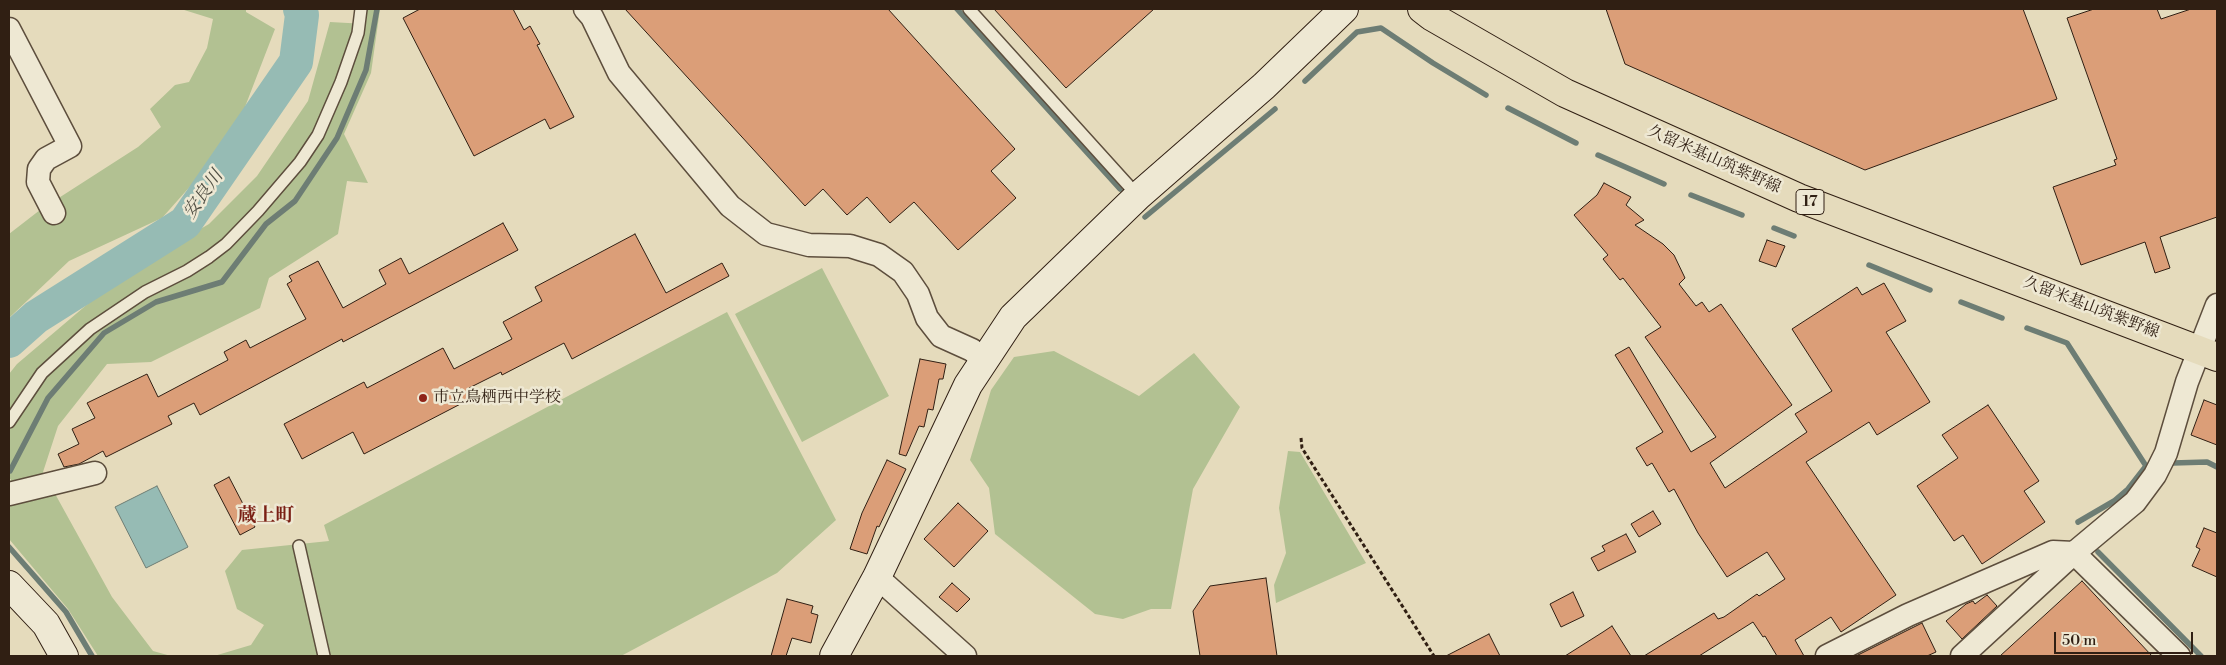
<!DOCTYPE html>
<html>
<head>
<meta charset="utf-8">
<style>
	body { margin:0 }
	#map { position:relative; width:2226px; height:665px; overflow:hidden; background:#e5dbbc; font-family:"Libre Bodoni",serif }
	canvas { display:block }
	.frame { position:absolute; inset:0; border:10px solid #301f13; pointer-events:none }
	.scale { position:absolute; left:2054px; top:632px; width:139px; height:22px; box-sizing:border-box; border:2px solid #301f13; border-top:0; padding-left:6px; font-size:15px; line-height:18px; white-space:nowrap; color:#301f13; -webkit-text-stroke:4px #eee8d3; paint-order:stroke }
</style>
</head>
<body>
<div id="map">
<canvas width="2226" height="665"></canvas>
<div class="frame"></div>
<div class="scale">50 m</div>
</div>
<script>
const g = document.querySelector('canvas').getContext('2d');
g.lineJoin = 'round';
function paint(path, color) { g.fillStyle = color; g.fill(path, 'evenodd'); }
const poly = rows => new Path2D(rows.map(r => 'M' + r).join(''));
function strokePath(path, color, width, dash) { g.strokeStyle = color; g.lineWidth = width; g.lineCap = dash ? 'butt' : 'round'; g.setLineDash(dash || []); g.stroke(path); }
function label(font, color, halo, rows, align = 'center') {
  g.font = font + ' "Libre Bodoni","Noto Serif JP",serif'; g.lineWidth = 5; g.setLineDash([]); g.textBaseline = 'middle'; g.strokeStyle = halo; g.fillStyle = color; for (const [text, x, y, turn = 0] of rows) {
    g.save(); g.translate(x, y); g.rotate((+turn || 0) * Math.PI / 180); g.textAlign = isNaN(turn) ? turn : align; if (halo) g.strokeText(text, 0, 0); g.fillText(text, 0, 0); g.restore();
  }
}
paint(poly([
	[181,9,246,9,246,12,275,29,233,138,162,218,69,261,9,318,9,234,40,210,138,147,161,127,150,109,175,85,189,82,207,48,213,19],
	[367,9,380,9,371,73,344,134,368,183,347,181,338,234,269,278,260,308,151,362,107,364,58,426,43,472,112,597,153,651,171,656,98,656,68,609,9,539,9,486,11,479,9,479,9,374,17,364,123,274,209,224,257,176,308,101,330,22,366,24],
	[822,268,889,396,802,442,735,314],
	[727,312,836,520,777,573,621,656,214,656,251,645,264,625,237,609,225,571,242,550,329,541,324,525],
	[1054,351,1139,396,1194,353,1240,407,1193,489,1171,609,1151,609,1123,619,1095,614,995,534,989,488,970,460,991,390,1014,357],
	[1288,451,1300,452,1366,563,1276,603,1274,585,1286,553,1279,508]
]), '#b2c192');
const water = poly([
	[157,486,188,547,146,568,115,507,157,486]
]);
paint(water, '#96bbb4');
strokePath(water, '#6d7d74', 1);
strokePath(poly([
	[957,9,1120,189],
	[1305,81,1357,32,1381,28,1433,63,1486,95],
	[1508,108,1576,143],
	[1598,155,1664,184],
	[1691,195,1742,215],
	[1145,217,1275,109],
	[1774,228,1794,236],
	[1869,265,1930,290],
	[1961,302,2002,318],
	[2027,328,2067,343,2146,466,2128,489,2114,501,2078,522],
	[2173,463,2207,462,2217,467],
	[10,471,48,398,104,333,156,302,222,282,266,224,295,201,337,138,366,70,377,9],
	[9,547,66,612,92,656],
	[2098,552,2201,656]
]), '#6d7d74', 5.5);
strokePath(poly([
	[9,341,36,317,185,223,296,62,302,15,300,9]
]), '#96bbb4', 34);
const building = poly([
	[420,9,513,9,524,30,530,26,540,44,537,45,574,117,550,129,545,119,474,156,403,18,420,9],
	[625,9,888,9,1015,149,991,171,1016,198,958,250,914,202,890,223,867,197,847,215,823,189,805,206,625,9],
	[994,9,1154,9,1066,88,994,9],
	[1606,9,2023,9,2057,99,1865,170,1625,64,1606,9],
	[2094,9,2157,9,2161,19,2191,9,2217,9,2217,217,2160,237,2170,268,2155,273,2145,242,2081,265,2053,187,2116,165,2114,160,2117,159,2067,18,2094,9],
	[1604,183,1631,197,1626,205,1644,220,1635,225,1663,244,1674,255,1685,278,1679,284,1696,306,1702,302,1709,312,1721,304,1792,405,1710,463,1725,488,1807,432,1795,414,1832,391,1792,329,1857,287,1862,295,1884,283,1906,321,1886,332,1930,402,1877,435,1869,422,1806,462,1896,595,1841,632,1831,617,1795,640,1804,656,1777,656,1765,636,1763,637,1753,622,1699,656,1644,656,1714,613,1718,619,1724,617,1757,594,1759,596,1785,579,1767,552,1727,577,1698,533,1674,489,1669,492,1652,463,1647,466,1636,448,1663,432,1615,355,1629,347,1691,452,1716,437,1645,337,1661,327,1623,278,1620,280,1603,259,1608,255,1574,215,1597,195,1604,183],
	[503,223,518,250,343,342,342,339,200,415,194,403,168,416,172,424,106,457,103,451,79,464,64,467,58,454,79,444,72,429,95,418,87,403,147,374,158,397,228,360,224,352,246,340,250,348,306,319,287,284,292,281,289,276,318,261,343,308,386,284,379,270,401,258,409,274,503,223],
	[635,234,666,293,722,263,729,276,572,359,564,343,502,375,501,372,469,388,474,397,364,454,353,432,302,459,284,424,364,382,367,388,443,348,454,369,512,339,503,322,542,301,535,287,635,234],
	[1767,240,1785,246,1776,267,1759,261,1767,240],
	[920,359,946,364,943,379,939,379,933,410,928,409,924,427,919,426,906,456,899,454,920,359],
	[2204,400,2217,405,2217,445,2191,435,2204,400],
	[1988,405,2039,481,2024,491,2045,522,1982,564,1963,535,1954,541,1917,486,1958,458,1942,435,1988,405],
	[887,460,906,469,879,527,877,526,867,554,850,549,862,513,887,460],
	[229,477,255,527,240,535,214,485,229,477],
	[958,503,988,531,954,567,924,539,958,503],
	[1653,511,1661,524,1639,537,1631,524,1653,511],
	[2204,528,2217,533,2217,577,2192,566,2200,549,2196,547,2204,528],
	[1626,534,1636,552,1598,571,1591,558,1605,551,1602,546,1626,534],
	[1266,578,1277,656,1200,656,1193,611,1210,586,1266,578],
	[2082,581,2152,656,2000,656,2082,581],
	[952,583,970,599,957,612,939,597,952,583],
	[1573,592,1584,616,1561,627,1550,604,1573,592],
	[1987,595,1997,606,1962,639,1946,621,1966,604,1973,601,1975,604,1987,595],
	[787,599,813,606,811,613,818,615,811,643,792,638,786,656,771,656,787,599],
	[1922,623,1936,652,1927,656,1856,656,1922,623],
	[1612,626,1631,656,1565,656,1603,632,1612,626],
	[1489,634,1500,656,1446,656,1489,634]
]);
paint(building, '#db9e78');
strokePath(building, '#301f13', 1);
const lane = poly([
	[969,9,1138,196],
	[9,422,42,373,90,329,145,292,187,271,209,257,226,244,258,211,300,162,318,135,341,82,358,33,361,9],
	[299,546,324,656]
]);
const street = poly([
	[585,9,592,17,619,73,730,206,766,234,809,245,850,246,879,255,903,272,918,294,927,318,941,336,972,350,985,361],
	[9,29,70,146,46,159,39,169,38,182,54,213],
	[9,494,95,473],
	[877,577,965,656],
	[1827,656,1908,615,2053,552,2074,553,2179,656],
	[1962,656,2074,553,2135,502,2155,475,2166,453,2187,382,2217,305]
]);
const secondary = poly([
	[9,585,46,624,64,656],
	[834,656,877,577,968,385,1013,317,1138,196,1264,86,1344,9]
]);
const primary = poly([
	[1422,9,1431,16,1565,93,1799,198,2217,357]
]);
strokePath(lane, '#5d4e3d', 14);
strokePath(street, '#5d4e3d', 25);
strokePath(secondary, '#301f13', 30);
strokePath(primary, '#301f13', 30);
strokePath(poly([
	[1301,438,1302,448,1434,656]
]), '#301f13', 3, [4, 2.5]);
strokePath(lane, '#eee8d3', 11);
strokePath(street, '#eee8d3', 22);
strokePath(secondary, '#eee8d3', 28);
strokePath(primary, '#e5dbbc', 28);
for (const [x, y, r, color] of [
	[423,398,5,"#8f2418"]
]) { const dot = new Path2D(); dot.arc(x, y, r, 0, 2 * Math.PI); g.fillStyle = color; g.fill(dot); strokePath(dot, '#eee8d3', 2); }
for (const [x, y, w] of [
	[1810,202,28]
]) { const box = new Path2D(); box.roundRect(x - w / 2, y - 12.5, w, 25, 4); g.fillStyle = '#eee8d3'; g.fill(box); strokePath(box, '#301f13', 1); }
label('bold 15px', '#301f13', null, [
	["17",1810,202]
]);
label('16px', '#301f13', '#eee8d3', [
	["久留米基山筑紫野線",1714,160,24],
	["久留米基山筑紫野線",2091,308,21]
]);
label('16px', '#301f13', '#eee8d3', [
	["市立鳥栖西中学校",433,398]
], 'left');
label('italic 18px', '#4f4e43', '#eee8d3', [
	["安良川",204,195,-55]
]);
label('bold 19px', '#7a1f14', '#eee8d3', [
	["蔵上町",266,516]
]);
</script>
</body>
</html>
